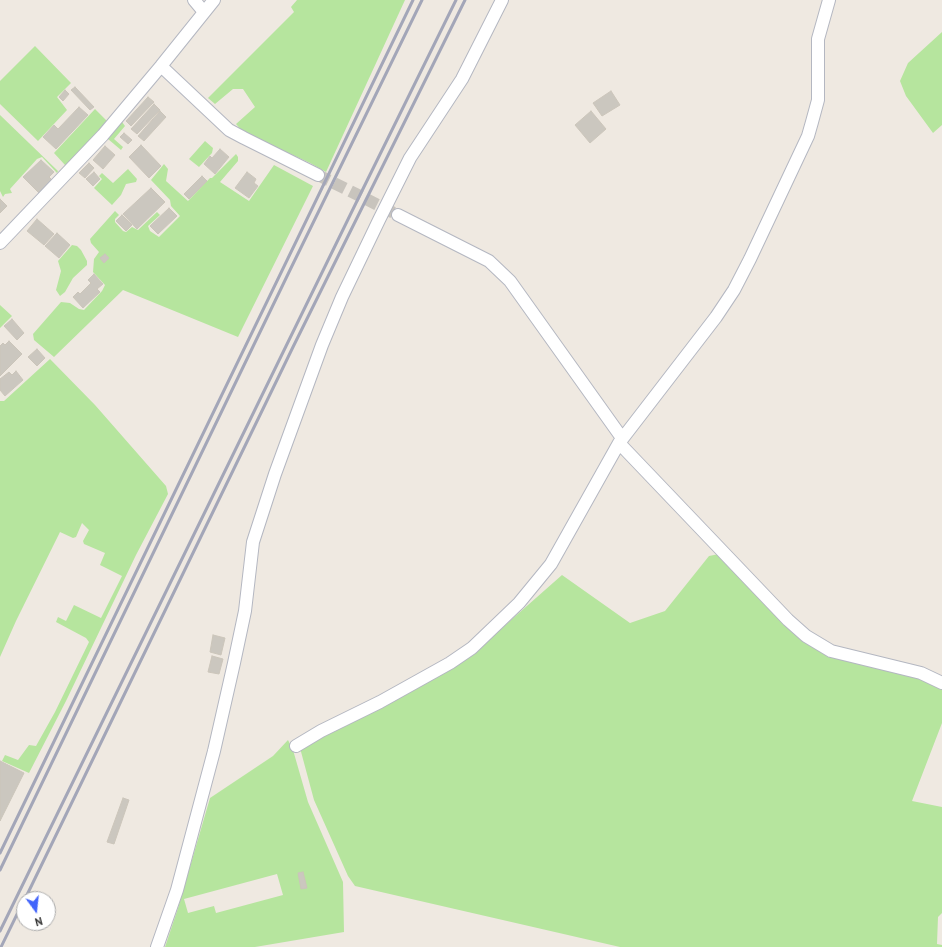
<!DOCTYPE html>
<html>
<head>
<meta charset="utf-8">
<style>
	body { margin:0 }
	#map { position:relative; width:942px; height:947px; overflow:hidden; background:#efe9e1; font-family:"PT Sans",sans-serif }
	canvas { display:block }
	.north { position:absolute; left:16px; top:891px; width:40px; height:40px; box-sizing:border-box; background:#fff; border:1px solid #ababab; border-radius:50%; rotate:165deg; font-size:11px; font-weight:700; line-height:16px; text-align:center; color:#2e2e2e }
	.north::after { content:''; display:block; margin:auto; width:14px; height:18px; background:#4264fb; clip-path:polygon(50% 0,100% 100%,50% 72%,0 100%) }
</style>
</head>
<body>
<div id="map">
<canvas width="942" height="947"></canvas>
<div class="north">N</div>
</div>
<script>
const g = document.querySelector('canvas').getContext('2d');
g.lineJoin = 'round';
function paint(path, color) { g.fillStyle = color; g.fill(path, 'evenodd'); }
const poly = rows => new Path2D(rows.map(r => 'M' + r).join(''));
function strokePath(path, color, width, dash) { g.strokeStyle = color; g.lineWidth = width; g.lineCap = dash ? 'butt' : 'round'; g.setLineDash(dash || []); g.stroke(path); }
paint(poly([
	[297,0,405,0,326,172,310,163,243,132,236,124,255,107,243,89,233,89,215,104,208,98,294,12,291,7],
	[942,32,942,125,933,133,906,96,900,81,908,63],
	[35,46,71,83,57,97,67,110,38,141,0,104,0,81],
	[95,109,107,121,69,165,65,165,54,153],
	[0,115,58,171,57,173,42,157,37,159,10,189,12,193,5,194,3,197,0,191],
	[122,122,125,126,114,139,123,147,121,150,108,139],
	[205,141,213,148,212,153,199,167,189,159],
	[236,154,238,157,238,161,220,182,249,201,274,165,313,186,238,337,123,290,54,357,34,340,33,334,61,302,70,303,79,309,84,310,102,291,105,285,93,272,94,259,99,252,91,243,90,239,115,211,119,215,115,219,115,222,123,231,126,232,132,227,138,230,157,212,160,215,148,226,150,231,159,237,180,216,171,206,170,200,151,180,164,164,168,169,166,181,188,201,210,178,212,178],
	[128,169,137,179,136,182,126,184,121,195,112,205,94,188,102,179,99,176,102,173,113,183],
	[72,245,77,246,81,250,87,261,87,265,73,278,65,292,60,296,56,290,61,271,58,261],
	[0,305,12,316,0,328],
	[50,359,95,405,166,486,168,494,136,555,66,701,29,773,2,761,5,755,18,760,29,745,36,746,55,712,89,642,86,638,56,622,58,617,66,621,74,605,101,618,122,576,100,565,105,553,84,544,83,541,89,530,82,523,76,537,73,538,60,532,16,621,0,657,0,401,4,401],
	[724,553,806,636,942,683,942,723,912,801,942,807,942,913,938,917,937,944,942,945,942,947,620,947,355,886,348,876,314,800,300,748,477,650,562,575,630,623,665,611,709,556],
	[288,740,293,750,308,802,343,882,344,932,255,947,165,947,178,908,210,798,273,756],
	[277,874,283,895,216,913,214,906,188,913,184,899]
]), '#b6e59e');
const building = poly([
	[75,87,94,107,90,110,71,90,75,87],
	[65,90,69,94,63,101,59,97,65,90],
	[611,91,620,105,602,116,593,103,611,91],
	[148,97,154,102,131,126,126,121,148,97],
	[154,104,160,110,137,134,131,129,154,104],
	[79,107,88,115,56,149,43,137,54,125,58,129,79,107],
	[160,111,166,117,144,141,138,136,160,111],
	[591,111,606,129,590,143,575,125,591,111],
	[124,133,132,140,128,144,120,137,124,133],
	[141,145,161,166,149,178,129,157,141,145],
	[105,146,115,155,103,169,93,160,105,146],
	[220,149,229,157,215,174,204,164,210,156,212,158,220,149],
	[41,160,54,172,49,177,53,181,40,194,23,177,41,160],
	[89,163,94,168,85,178,79,173,89,163],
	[94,172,100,179,93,186,86,179,94,172],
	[247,172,256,179,254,183,258,186,249,198,235,188,247,172],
	[202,176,207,181,189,199,184,194,202,176],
	[151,188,165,202,137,229,123,214,151,188],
	[0,199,7,206,0,213,0,199],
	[169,208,177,216,158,234,150,226,169,208],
	[122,215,132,225,126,231,116,221,122,215],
	[37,219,54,234,44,245,27,231,37,219],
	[57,233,70,245,59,258,45,246,57,233],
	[105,254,109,258,104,263,100,258,105,254],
	[94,274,103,284,97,289,100,292,83,308,73,297,78,292,80,294,91,283,88,280,94,274],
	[12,319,24,333,17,340,4,326,12,319],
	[9,341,22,354,0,376,0,346,3,343,5,345,9,341],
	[37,349,45,358,37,366,28,357,37,349],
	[16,371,23,380,5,396,0,390,0,379,9,372,12,375,16,371],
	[213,635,225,638,221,655,210,652,213,635],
	[212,656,223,659,219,674,208,672,212,656],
	[0,761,24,773,0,821,0,761],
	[123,798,129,800,114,844,107,842,123,798],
	[303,872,307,888,301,889,298,873,303,872]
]);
paint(building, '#cbc7bf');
strokePath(building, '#cbc5ba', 1);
strokePath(poly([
	[318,175,398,215]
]), '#c8c4bd', 12, [12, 6]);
const minor = poly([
	[194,0,204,12],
	[161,66,229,130,244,138,318,175],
	[398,215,489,261,510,281,622,438],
	[0,243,103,135,161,66,214,0],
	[619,443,788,620,806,636,831,651,921,673,942,683],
	[296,746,321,731,380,702,450,663,472,648,519,603,551,564,619,443,716,317,734,290,750,259,808,136,812,122,818,100,818,39,829,0],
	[157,947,177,890,214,751,234,663,245,611,253,542,275,474,322,345,342,297,379,220,410,158,462,79,502,0]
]);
strokePath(minor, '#b4b7c1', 14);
strokePath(minor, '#fff', 12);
strokePath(poly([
	[0,853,413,0],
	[0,870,290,270,422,0],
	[25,899,293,347,465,0],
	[0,931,357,201,456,0],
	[1,947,24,900]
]), '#a3a6b8', 3);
</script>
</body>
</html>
